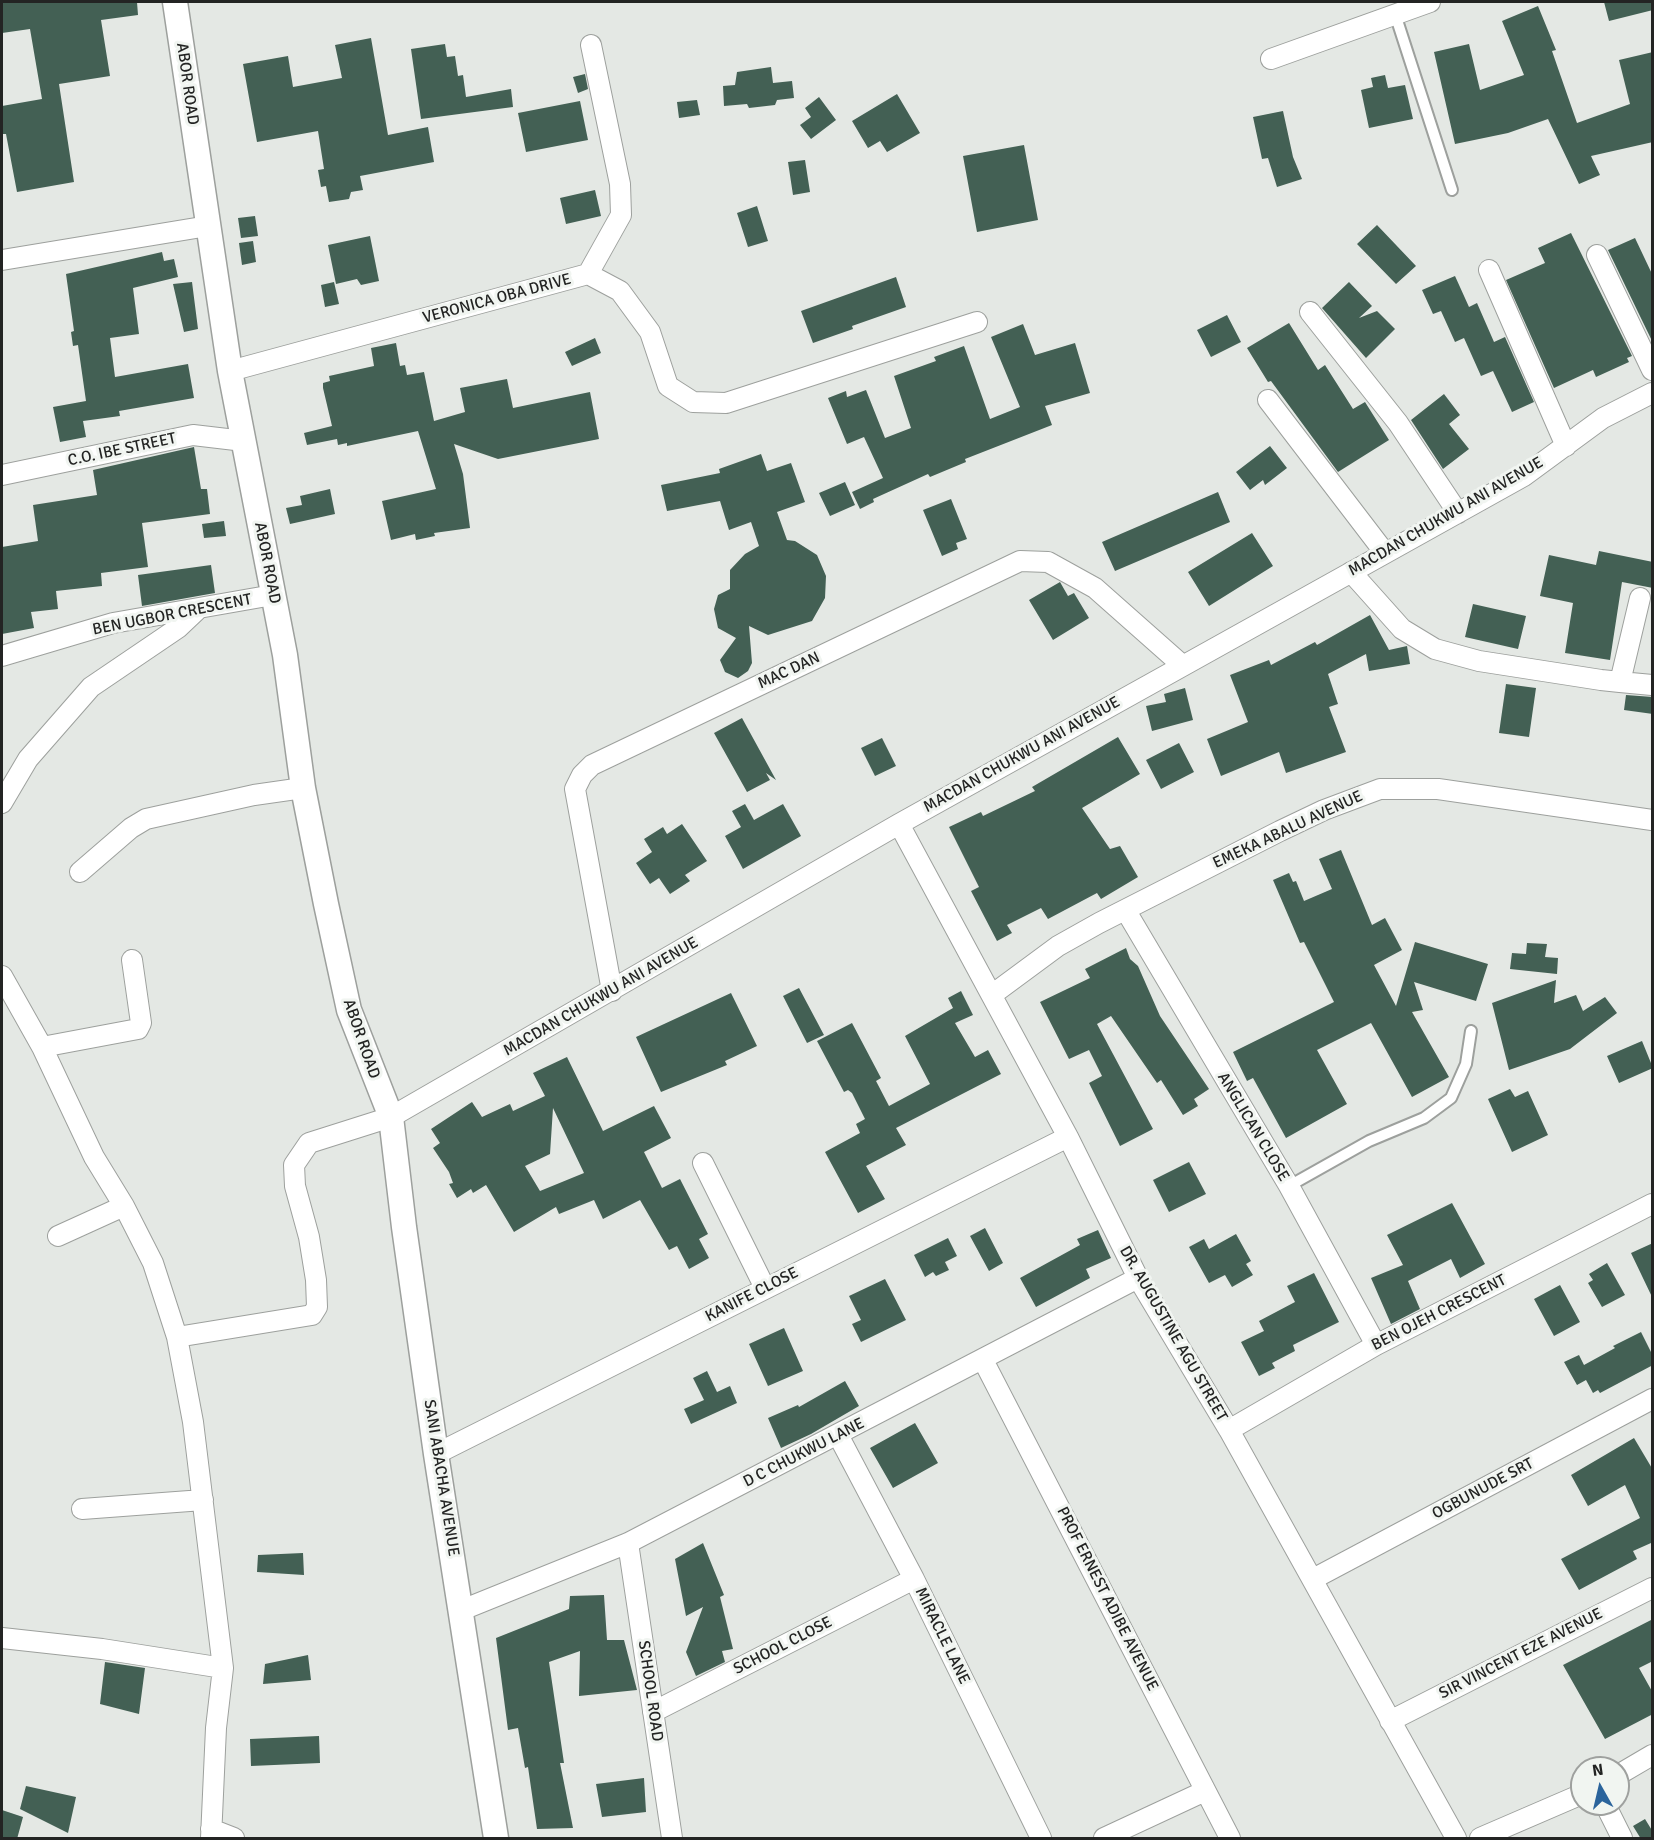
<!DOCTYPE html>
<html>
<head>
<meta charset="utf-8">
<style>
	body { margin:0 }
	#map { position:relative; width:1654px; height:1840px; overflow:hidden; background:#e4e8e4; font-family:Signika,sans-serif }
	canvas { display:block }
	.frame { position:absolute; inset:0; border:3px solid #232423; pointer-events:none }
	.north { position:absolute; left:1570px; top:1756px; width:60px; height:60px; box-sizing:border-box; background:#f1f5f1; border:2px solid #9fa19f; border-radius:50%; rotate:352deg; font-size:16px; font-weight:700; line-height:24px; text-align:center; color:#232423 }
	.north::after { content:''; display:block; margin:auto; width:21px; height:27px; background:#2b649c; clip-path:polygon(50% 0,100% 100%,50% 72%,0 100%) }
</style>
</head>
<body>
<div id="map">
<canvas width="1654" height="1840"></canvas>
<div class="frame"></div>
<div class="north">N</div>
</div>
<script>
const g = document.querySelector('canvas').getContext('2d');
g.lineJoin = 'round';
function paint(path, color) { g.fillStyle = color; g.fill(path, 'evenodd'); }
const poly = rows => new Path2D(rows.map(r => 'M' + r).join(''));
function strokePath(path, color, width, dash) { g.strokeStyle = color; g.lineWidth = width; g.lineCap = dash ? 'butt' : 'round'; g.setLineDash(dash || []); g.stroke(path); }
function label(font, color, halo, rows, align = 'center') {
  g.font = font + ' Signika,sans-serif'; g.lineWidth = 6; g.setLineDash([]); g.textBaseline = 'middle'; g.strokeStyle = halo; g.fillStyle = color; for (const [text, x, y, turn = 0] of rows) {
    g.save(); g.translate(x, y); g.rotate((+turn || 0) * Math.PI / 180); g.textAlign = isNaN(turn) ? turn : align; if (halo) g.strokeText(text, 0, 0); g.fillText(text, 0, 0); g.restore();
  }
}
paint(poly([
	[2,2,137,2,138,15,101,20,110,76,59,84,74,182,17,192,6,134,3,134,2,106,42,99,30,29,2,33],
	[1604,2,1653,2,1653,10,1609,21],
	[1538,6,1556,50,1552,51,1577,123,1630,104,1619,60,1653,52,1653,142,1591,156,1600,175,1579,184,1548,119,1508,133,1455,144,1434,52,1469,44,1480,90,1524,75,1502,21],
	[371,38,388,135,428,127,434,162,360,176,363,190,351,192,349,199,329,202,326,186,321,187,318,170,324,169,318,131,257,142,243,64,288,56,293,87,342,78,335,45],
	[445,44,447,57,455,56,458,76,463,75,466,97,511,89,513,107,421,119,411,49],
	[771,67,773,83,792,81,794,98,777,100,775,105,749,108,747,104,724,106,723,86,735,85,737,72],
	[585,74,588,89,578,93,573,77],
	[1385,75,1388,88,1405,85,1413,119,1369,128,1361,90,1373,87,1371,78],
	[897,94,920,133,887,152,880,141,868,148,852,121],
	[819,97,836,120,811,139,800,125,811,117,805,108],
	[697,100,700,115,679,118,677,102],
	[580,101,588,140,526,152,518,113],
	[1283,111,1293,157,1302,179,1277,187,1268,158,1262,159,1253,117],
	[1024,145,1038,220,977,232,963,156],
	[805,160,810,192,793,195,788,162],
	[595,190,601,216,566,224,560,198],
	[757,206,768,241,748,247,737,213],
	[255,216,258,236,241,238,238,218],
	[1377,225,1416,266,1396,284,1357,244],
	[1571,233,1632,356,1627,358,1629,362,1596,377,1593,370,1554,388,1506,280,1545,263,1538,248],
	[370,236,379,281,361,285,357,279,336,284,328,245],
	[1635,238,1653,276,1653,343,1608,250],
	[253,241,256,262,242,265,239,243],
	[162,252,164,261,174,259,178,277,133,288,139,334,110,338,115,377,188,364,194,398,119,411,120,416,83,421,86,437,60,442,53,407,86,401,78,345,73,346,71,332,74,331,66,274],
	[1455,276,1469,307,1477,303,1494,342,1505,337,1534,402,1512,412,1493,371,1481,376,1464,338,1455,342,1441,311,1433,314,1422,290],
	[896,277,906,307,852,326,853,329,813,343,801,311],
	[192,282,198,329,184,332,173,284],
	[334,282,339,304,325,307,321,285],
	[1349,282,1372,306,1359,318,1377,311,1395,329,1366,358,1322,308],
	[1227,315,1241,342,1211,357,1197,330],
	[1289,323,1318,370,1325,365,1353,409,1365,402,1389,440,1338,472,1271,381,1268,382,1247,348],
	[1023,324,1035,355,1075,343,1090,393,1045,406,1052,425,965,459,966,462,930,477,928,474,873,499,874,502,860,509,852,492,883,478,864,437,847,444,828,398,846,391,847,397,866,390,885,438,911,428,894,376,936,361,934,357,964,346,990,419,1020,407,991,337],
	[595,338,601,353,572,366,565,352],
	[396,343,400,366,405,365,407,375,424,372,434,421,465,412,460,388,507,379,513,408,590,392,599,439,498,459,454,444,463,474,470,528,434,533,435,536,416,540,415,534,391,540,382,501,436,489,418,431,347,446,347,443,338,445,337,439,307,445,304,433,332,426,323,388,323,383,330,381,329,376,374,366,371,348],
	[1444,394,1460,415,1449,424,1469,449,1443,469,1411,420],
	[1270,446,1287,468,1265,485,1263,480,1250,490,1236,472],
	[194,447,201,489,207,489,210,514,142,523,148,567,101,573,102,586,56,591,58,609,31,612,34,628,2,634,2,547,38,541,33,505,97,495,93,470],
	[761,454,767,471,791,463,805,502,777,512,787,540,795,541,817,555,826,576,825,598,812,621,768,635,749,626,752,663,748,671,738,678,725,672,720,660,736,638,718,628,714,609,718,595,730,589,730,570,745,554,759,546,751,522,729,530,720,501,667,511,661,485,720,473,719,469],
	[845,482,855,505,830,516,819,493],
	[330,489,335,514,290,524,286,508,302,505,300,496],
	[1218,492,1230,522,1115,571,1102,542],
	[951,499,967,539,956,543,958,549,942,556,923,510],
	[224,521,226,536,204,538,202,524],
	[1252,533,1273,566,1209,606,1188,572],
	[1599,551,1653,562,1653,588,1622,582,1610,660,1565,653,1573,603,1540,596,1549,555,1596,565],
	[211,565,215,593,142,606,138,575],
	[1060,582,1068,596,1074,593,1089,618,1053,640,1029,600],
	[1473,604,1526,616,1518,649,1465,637],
	[1370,615,1389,650,1407,646,1410,664,1369,671,1366,654,1328,674,1338,704,1329,707,1346,752,1286,773,1279,752,1221,776,1207,739,1248,722,1230,675,1269,660,1271,665,1315,642,1317,645],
	[1506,684,1536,688,1529,737,1499,733],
	[1185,688,1193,720,1152,731,1146,706,1166,702,1164,694],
	[1626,695,1653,697,1653,714,1624,710],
	[742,718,776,780,766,773,770,780,747,792,714,733],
	[1118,737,1140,774,1082,808,1110,849,1120,846,1138,877,1101,899,1097,893,1048,919,1041,908,1007,925,1012,933,997,941,971,891,979,887,949,827,981,812,983,816,1035,791,1032,787],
	[882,738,896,766,875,776,861,748],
	[1179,743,1194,772,1161,789,1146,760],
	[745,804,754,820,783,804,801,836,743,869,725,836,741,827,732,811],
	[682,824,707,861,685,875,690,881,670,894,659,878,650,884,636,863,652,852,644,839,663,827,667,834],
	[1341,850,1372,925,1385,918,1402,950,1374,965,1396,1006,1415,942,1488,964,1476,1001,1414,982,1423,1010,1412,1012,1449,1077,1412,1097,1371,1023,1317,1050,1347,1104,1286,1138,1253,1078,1247,1081,1233,1052,1334,1002,1304,942,1300,943,1273,880,1289,873,1293,882,1296,881,1304,901,1332,889,1319,859],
	[1527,943,1547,944,1545,957,1558,958,1557,974,1510,969,1512,953,1526,954],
	[1126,948,1130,959,1138,966,1160,1016,1209,1089,1194,1099,1198,1106,1183,1115,1161,1080,1157,1083,1111,1016,1097,1024,1153,1129,1120,1146,1089,1083,1102,1076,1089,1050,1069,1059,1040,1002,1090,978,1085,969],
	[1556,980,1554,1003,1576,995,1583,1011,1605,997,1617,1013,1570,1049,1509,1070,1492,1003],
	[799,988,824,1035,807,1043,783,996],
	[961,991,973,1015,955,1023,975,1057,988,1050,1001,1074,896,1128,906,1145,866,1166,885,1199,858,1213,825,1152,860,1133,856,1124,865,1119,852,1093,848,1090,844,1092,817,1041,852,1023,881,1078,876,1081,889,1106,930,1084,905,1036,953,1008,948,998],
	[731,993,757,1046,725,1061,727,1065,661,1092,636,1037],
	[1642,1041,1653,1068,1619,1083,1607,1056],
	[567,1057,603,1131,654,1106,671,1138,644,1152,662,1188,680,1179,708,1234,699,1239,709,1258,689,1269,677,1246,669,1250,640,1200,603,1219,594,1200,559,1214,556,1207,514,1232,486,1185,473,1193,471,1189,457,1198,449,1184,453,1183,449,1172,433,1148,440,1143,431,1129,472,1102,482,1117,510,1104,513,1111,545,1096,533,1073],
	[553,1108,584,1173,540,1191,525,1166,550,1154],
	[1510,1089,1515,1097,1528,1091,1548,1135,1512,1152,1488,1099],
	[1189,1162,1206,1194,1169,1212,1153,1180],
	[1452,1203,1485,1264,1460,1278,1451,1259,1408,1281,1420,1309,1391,1324,1371,1278,1403,1265,1387,1235],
	[985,1228,1003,1263,989,1271,970,1236],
	[1098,1230,1111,1258,1086,1269,1090,1278,1036,1307,1020,1278,1080,1245,1077,1239],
	[1236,1234,1251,1261,1246,1264,1253,1275,1232,1287,1225,1275,1209,1283,1189,1247,1204,1239,1209,1249],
	[948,1238,957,1256,945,1262,949,1270,936,1276,933,1272,925,1277,914,1255],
	[1653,1243,1653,1299,1631,1253],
	[1607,1263,1625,1295,1602,1307,1588,1283,1593,1280,1589,1274],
	[1314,1273,1339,1322,1293,1345,1295,1351,1272,1363,1275,1368,1259,1376,1241,1342,1264,1331,1259,1321,1295,1302,1287,1286],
	[885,1279,906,1320,861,1342,852,1324,861,1320,849,1296],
	[1560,1285,1580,1322,1554,1336,1534,1299],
	[784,1328,803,1371,768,1386,749,1344],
	[1641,1332,1653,1356,1653,1365,1600,1393,1598,1390,1593,1393,1586,1380,1577,1385,1564,1362,1579,1355,1584,1365,1615,1348,1613,1346],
	[707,1371,717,1392,730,1386,737,1403,691,1424,684,1409,704,1400,693,1378],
	[845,1381,859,1406,811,1434,781,1448,768,1418,798,1405,799,1407],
	[915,1423,938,1463,893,1488,870,1448],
	[1634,1438,1653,1470,1653,1546,1651,1543,1633,1551,1637,1559,1579,1590,1561,1559,1640,1518,1625,1485,1588,1506,1571,1475],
	[703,1543,724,1595,720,1597,733,1649,722,1651,725,1662,696,1676,686,1652,703,1607,686,1616,675,1559],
	[303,1553,304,1575,257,1572,258,1555],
	[604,1595,607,1640,624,1640,637,1690,579,1696,580,1651,549,1662,564,1763,560,1763,573,1828,537,1829,528,1767,525,1768,518,1728,508,1730,496,1638,569,1609,570,1596],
	[1653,1619,1653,1661,1639,1668,1653,1693,1653,1714,1605,1739,1563,1665],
	[308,1655,311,1680,263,1684,265,1664],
	[105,1662,145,1668,139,1714,100,1704],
	[319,1736,320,1763,251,1766,250,1739],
	[644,1778,646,1812,602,1817,596,1784],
	[26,1786,76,1797,68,1833,20,1809],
	[2,1810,23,1817,17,1839,2,1839],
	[1645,1819,1653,1832,1653,1839,1641,1839,1633,1826]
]), '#436054');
const service = poly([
	[1395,14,1452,190],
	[1289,1186,1369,1141,1424,1118,1451,1098,1466,1064,1471,1031]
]);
const minor = poly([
	[1271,59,1430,2],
	[1597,255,1652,370],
	[2,260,208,226],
	[1489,270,1566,446],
	[588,274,621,215,620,184,591,45],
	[1310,312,1398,423,1458,513],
	[230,371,588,274,620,291,650,332,668,386,693,402,726,403,977,322],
	[1268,400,1385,553],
	[2,475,193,435,244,441],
	[1351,572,1402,629,1435,649,1479,661,1601,680,1620,682,1640,598],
	[2,656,113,623,273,595],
	[1620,682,1652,685],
	[2,803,28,759,91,687,178,628,197,610],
	[899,824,1068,1137,1138,1278,1229,1430,1456,1838],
	[80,872,131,828,146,819,254,795,303,788],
	[1126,911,1289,1186,1376,1345],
	[2,976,42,1047,94,1157,124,1206,153,1263,177,1337,193,1422,223,1668,216,1728,211,1838],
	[612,991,575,789,582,775,592,765,1020,561,1048,562,1095,588,1182,665],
	[993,994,1058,946,1099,923,1280,831,1324,810,1380,789,1438,789,1652,820],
	[42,1047,138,1029,141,1023,132,960],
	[703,1163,765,1288],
	[58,1236,124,1206],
	[177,1337,312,1315,317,1307,316,1280,309,1237,295,1186,294,1165,309,1143,391,1117,899,824,1524,476,1603,418,1652,393],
	[983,1360,1230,1838],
	[1229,1430,1376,1345,1652,1204],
	[838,1435,914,1579,1041,1838],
	[436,1454,1068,1137],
	[82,1509,203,1500],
	[628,1543,672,1838],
	[1313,1579,1652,1399],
	[462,1610,628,1543,1138,1278],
	[2,1638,102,1649,223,1668],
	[653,1712,914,1579],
	[1390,1721,1652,1588],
	[1618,1775,1652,1755],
	[1605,1804,1622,1838],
	[211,1829,234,1838],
	[1104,1838,1205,1791],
	[1480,1838,1582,1794]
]);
const tertiary = poly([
	[175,2,230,371,285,655,303,788,326,904,349,1010,391,1117,404,1227,436,1454,496,1838]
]);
strokePath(service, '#9da09d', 14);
strokePath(minor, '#9da09d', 22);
strokePath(tertiary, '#9da09d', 27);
strokePath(service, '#fff', 10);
strokePath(minor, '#fff', 20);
strokePath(tertiary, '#fff', 24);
label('16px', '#232423', '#f1f5f1', [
	["ABOR ROAD",187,84,82],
	["VERONICA OBA DRIVE",497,299,-15],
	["C.O. IBE STREET",122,450,-12],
	["MACDAN CHUKWU ANI AVENUE",1446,517,-30],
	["ABOR ROAD",267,563,79],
	["BEN UGBOR CRESCENT",172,615,-11],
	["MAC DAN",789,671,-25],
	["MACDAN CHUKWU ANI AVENUE",1022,755,-29],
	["EMEKA ABALU AVENUE",1288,830,-25],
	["MACDAN CHUKWU ANI AVENUE",601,997,-30],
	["ABOR ROAD",361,1039,71],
	["ANGLICAN CLOSE",1253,1127,59],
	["KANIFE CLOSE",752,1295,-27],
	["BEN OJEH CRESCENT",1439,1313,-27],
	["DR. AUGUSTINE AGU STREET",1173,1334,60],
	["D C CHUKWU LANE",804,1453,-27],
	["SANI ABACHA AVENUE",441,1478,81],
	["OGBUNUDE SRT",1483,1489,-28],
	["PROF ERNEST ADIBE AVENUE",1107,1599,63],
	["MIRACLE LANE",942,1636,64],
	["SCHOOL CLOSE",783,1646,-27],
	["SIR VINCENT EZE AVENUE",1521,1654,-27],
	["SCHOOL ROAD",650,1691,82]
]);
</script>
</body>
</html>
